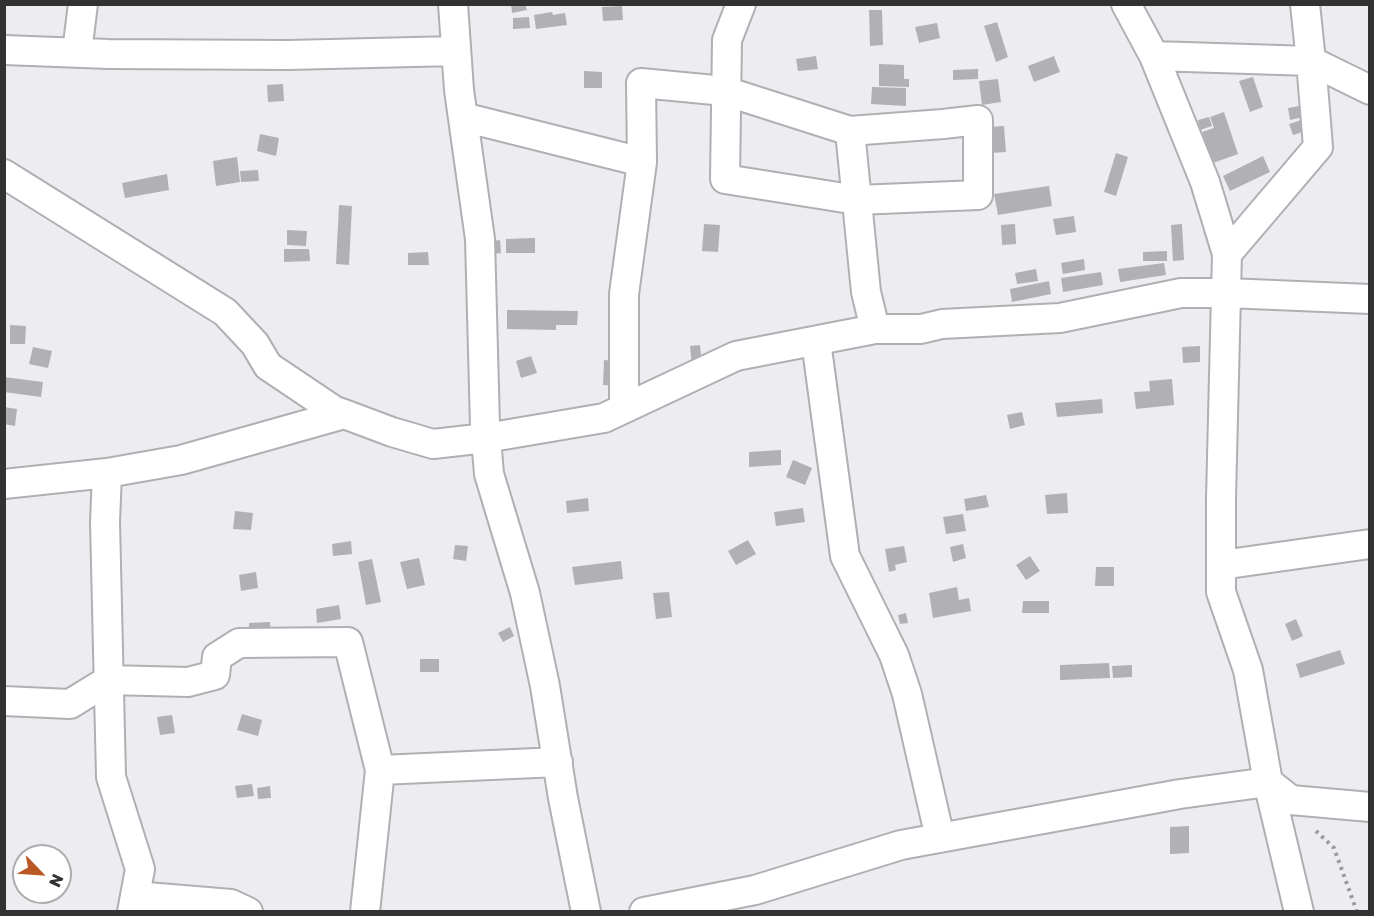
<!DOCTYPE html>
<html>
<head>
<meta charset="utf-8">
<style>
	body { margin:0 }
	#map { position:relative; width:1374px; height:916px; overflow:hidden; background:#ededf1; font-family:"Golos Text",sans-serif }
	canvas { display:block }
	.frame { position:absolute; inset:0; border:6px solid #323233; pointer-events:none }
	.north { position:absolute; left:12px; top:844px; width:60px; height:60px; box-sizing:border-box; background:#fff; border:2px solid #adadad; border-radius:50%; rotate:115deg; font-size:16px; font-weight:700; line-height:24px; text-align:center; color:#323233 }
	.north::after { content:''; display:block; margin:auto; width:21px; height:27px; background:#bb5625; clip-path:polygon(50% 0,100% 100%,50% 72%,0 100%) }
</style>
</head>
<body>
<div id="map">
<canvas width="1374" height="916"></canvas>
<div class="frame"></div>
<div class="north">N</div>
</div>
<script>
const g = document.querySelector('canvas').getContext('2d');
g.lineJoin = 'round';
function paint(path, color) { g.fillStyle = color; g.fill(path, 'evenodd'); }
const poly = rows => new Path2D(rows.map(r => 'M' + r).join(''));
function strokePath(path, color, width, dash) { g.strokeStyle = color; g.lineWidth = width; g.lineCap = dash ? 'butt' : 'round'; g.setLineDash(dash || []); g.stroke(path); }
paint(poly([
	[511,4,525,4,527,10,512,13],
	[622,6,623,20,603,21,602,7],
	[869,10,882,10,883,45,870,46],
	[552,12,553,15,565,13,567,25,536,29,534,15],
	[529,17,530,28,513,29,513,18],
	[997,22,1008,57,996,62,984,26],
	[937,23,940,38,919,43,915,27],
	[816,56,818,69,798,71,796,59],
	[1054,56,1060,72,1034,82,1028,66],
	[879,64,904,65,904,79,909,79,909,87,879,86],
	[978,69,978,79,953,80,953,70],
	[584,71,602,72,602,88,584,88],
	[1253,77,1263,107,1250,112,1239,81],
	[998,79,1001,102,982,105,979,81],
	[283,84,284,101,268,102,267,85],
	[872,87,906,88,906,106,871,104],
	[1305,105,1308,116,1290,120,1288,108],
	[1224,112,1238,154,1213,163,1202,132,1214,128,1210,117],
	[1209,117,1212,126,1200,130,1198,120],
	[1307,118,1311,129,1293,135,1289,124],
	[1004,126,1006,152,991,153,989,127],
	[260,134,279,138,276,156,257,151],
	[1116,153,1128,157,1116,196,1104,192],
	[1263,156,1270,172,1230,191,1223,176],
	[237,157,240,182,216,186,213,161],
	[258,170,259,181,241,182,240,171],
	[167,174,169,190,125,198,122,183],
	[1049,186,1052,206,998,215,994,194],
	[339,205,352,206,349,265,336,264],
	[1074,216,1076,232,1056,235,1053,219],
	[704,224,720,225,718,252,702,251],
	[1015,224,1016,244,1002,245,1001,225],
	[1182,224,1184,260,1173,261,1171,225],
	[287,230,307,231,306,246,287,245],
	[535,238,535,253,506,253,506,239],
	[500,240,501,253,487,255,486,242],
	[284,249,309,249,310,261,284,262],
	[1167,251,1167,261,1143,261,1143,252],
	[428,252,429,265,408,265,408,253],
	[1084,259,1085,270,1063,274,1061,263],
	[1164,263,1166,275,1120,282,1118,269],
	[1036,269,1038,281,1017,284,1015,273],
	[1101,272,1103,285,1063,292,1061,278],
	[1049,281,1051,294,1012,302,1010,289],
	[507,310,578,311,577,325,556,325,556,330,507,329],
	[10,325,26,326,25,344,10,344],
	[700,345,702,367,692,367,690,346],
	[1200,346,1200,362,1183,363,1182,347],
	[33,347,52,351,48,368,29,364],
	[531,356,537,373,521,378,516,361],
	[604,360,626,362,624,386,603,385],
	[4,377,43,382,41,397,4,392],
	[1172,379,1174,405,1136,409,1134,392,1150,391,1149,381],
	[1102,399,1103,413,1057,417,1055,403],
	[4,407,17,409,15,426,4,424],
	[1022,412,1025,425,1010,429,1007,415],
	[781,450,781,465,749,467,749,452],
	[793,460,812,468,805,485,786,477],
	[1067,493,1068,513,1047,514,1045,495],
	[986,495,989,507,966,511,964,499],
	[588,498,589,511,567,513,566,501],
	[803,508,805,522,776,526,774,512],
	[235,511,253,513,251,530,233,529],
	[963,514,966,531,946,534,943,517],
	[748,540,756,554,736,565,728,551],
	[351,541,352,554,333,556,332,544],
	[963,544,966,558,953,562,950,547],
	[455,545,468,546,466,561,453,559],
	[904,546,907,562,895,565,896,570,889,572,885,549],
	[1030,556,1040,571,1026,580,1016,565],
	[419,558,425,585,407,589,400,562],
	[372,559,381,602,366,605,358,562],
	[621,561,623,579,575,585,572,567],
	[1096,567,1114,567,1114,586,1095,586],
	[256,572,258,588,241,591,239,575],
	[957,587,959,600,969,598,971,611,933,618,929,593],
	[669,592,672,617,656,619,653,593],
	[1023,601,1049,601,1049,613,1022,613],
	[339,605,341,619,317,623,316,609],
	[906,613,908,623,900,624,898,615],
	[1296,619,1303,636,1292,641,1285,624],
	[270,622,271,634,249,635,249,623],
	[510,627,514,636,503,642,498,633],
	[1340,650,1345,664,1300,678,1296,664],
	[420,659,439,659,439,672,420,672],
	[1109,663,1110,678,1060,680,1060,665],
	[1132,665,1132,677,1113,678,1112,666],
	[242,714,262,720,258,736,237,730],
	[172,715,175,733,160,735,157,717],
	[252,784,254,796,237,798,235,786],
	[270,786,271,798,258,799,257,788],
	[1189,826,1189,853,1170,854,1170,827]
]), '#b1b1b5');
const minor = poly([
	[453,4,459,90,480,239,485,426,489,474,525,593,545,686,563,798,586,912],
	[741,4,727,40,725,179,857,200,978,195,978,120,943,124,850,131],
	[1126,4,1154,56,1205,182,1227,254,1221,498,1221,592,1248,670,1268,782,1299,912],
	[4,50,109,54,288,55,456,51],
	[77,52,83,4],
	[1154,56,1311,61,1370,90],
	[463,117,642,162],
	[4,174,225,312,255,344,268,366,335,411,344,414],
	[1227,254,1318,147,1311,61,1305,4],
	[816,341,845,556,894,655,907,694,940,838],
	[624,408,624,294,642,162,641,83,725,91,850,131,866,292,875,329],
	[107,473,105,522,111,777,140,869,132,912],
	[4,484,107,473,181,460,344,414,392,432,433,444,486,438,604,418,736,356,875,329,921,329,942,324,1060,318,1181,293,1227,293,1370,299],
	[1221,565,1370,544],
	[4,701,70,704,109,680,188,682,215,675,217,657,239,643,348,642,380,770,365,912],
	[380,770,558,762],
	[135,896,231,904,248,912],
	[644,912,755,890,901,845,1180,794,1268,782,1291,800,1370,807]
]);
strokePath(minor, '#b0b0b4', 32);
strokePath(poly([
	[1316,831,1334,848,1357,912]
]), '#9a9a9d', 4, [3, 4.5]);
strokePath(minor, '#fff', 28);
</script>
</body>
</html>
